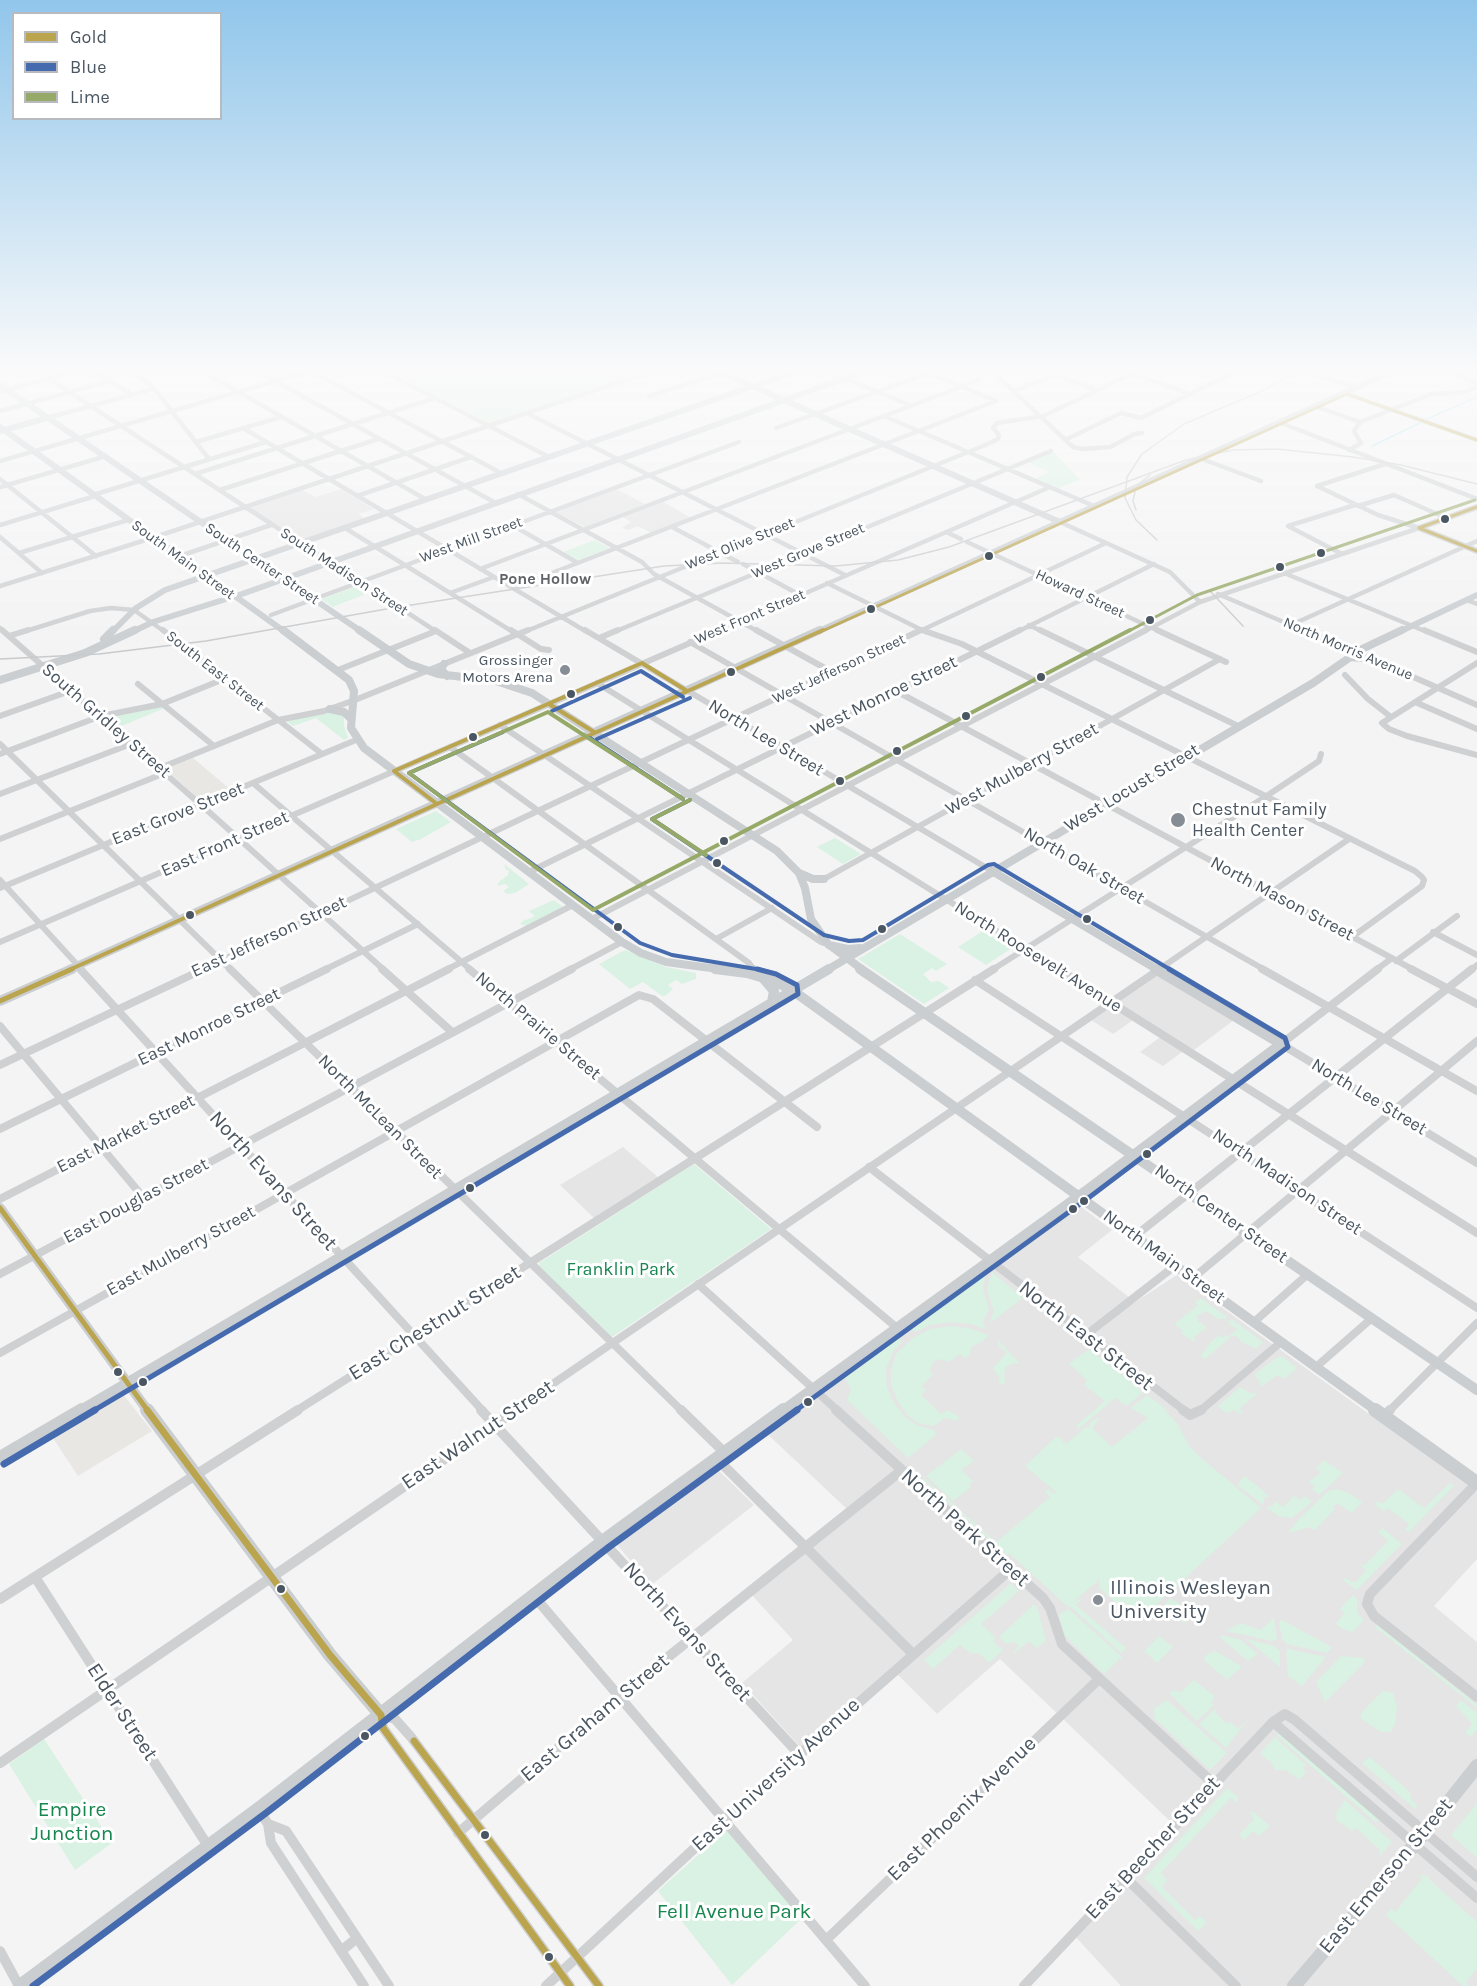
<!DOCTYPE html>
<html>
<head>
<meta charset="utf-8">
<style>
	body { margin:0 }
	#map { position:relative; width:1477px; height:1986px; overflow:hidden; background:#f4f4f4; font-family:Karla,sans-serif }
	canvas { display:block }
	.legend { position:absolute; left:12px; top:12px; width:210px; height:108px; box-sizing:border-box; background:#fff; border:2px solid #b7bbc0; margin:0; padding:8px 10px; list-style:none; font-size:18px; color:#4a5661 }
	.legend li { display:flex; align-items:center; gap:12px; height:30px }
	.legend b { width:30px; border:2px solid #b7bbc0 }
</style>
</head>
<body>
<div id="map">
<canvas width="1477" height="1986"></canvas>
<ul class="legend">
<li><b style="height:8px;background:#baa44e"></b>Gold</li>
<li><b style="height:8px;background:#456bae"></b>Blue</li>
<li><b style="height:8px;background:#97a968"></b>Lime</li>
</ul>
</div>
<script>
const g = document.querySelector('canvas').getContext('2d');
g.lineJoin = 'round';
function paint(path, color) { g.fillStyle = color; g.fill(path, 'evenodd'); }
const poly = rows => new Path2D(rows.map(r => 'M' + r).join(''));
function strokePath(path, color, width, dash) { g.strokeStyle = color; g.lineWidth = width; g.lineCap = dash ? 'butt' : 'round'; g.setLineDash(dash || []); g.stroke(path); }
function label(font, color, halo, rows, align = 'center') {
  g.font = font + ' Karla,sans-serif'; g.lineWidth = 6; g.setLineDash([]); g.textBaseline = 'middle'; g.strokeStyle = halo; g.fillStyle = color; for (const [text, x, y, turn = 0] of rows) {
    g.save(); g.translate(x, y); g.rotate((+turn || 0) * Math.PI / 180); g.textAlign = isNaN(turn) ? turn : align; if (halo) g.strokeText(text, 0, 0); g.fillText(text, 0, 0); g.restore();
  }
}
paint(poly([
	[193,758,230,789,200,800,168,771,167,768],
	[122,1393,152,1431,78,1476,51,1435]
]), '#e8e7e3');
paint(poly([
	[341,489,374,509,359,514,365,519,301,541,250,508,302,490,316,497],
	[616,489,645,504,585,527,555,512],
	[662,501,691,518,651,533,638,526,628,530,622,528,631,522,621,516],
	[1157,975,1234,1020,1194,1050,1189,1047,1163,1066,1140,1052,1166,1033,1139,1016,1113,1034,1091,1020],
	[623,1147,659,1178,595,1219,560,1185],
	[1075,1206,1080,1206,1112,1230,1078,1257,1135,1302,1177,1275,1477,1492,1477,1559,1434,1606,1477,1642,1477,1986,1121,1986,1071,1932,1171,1822,1000,1659,937,1714,894,1671,804,1751,742,1683,793,1640,749,1592,849,1511,761,1428],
	[715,1467,754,1505,651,1585,614,1541]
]), '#e6e5e6');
paint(poly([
	[389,371,649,371,490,424],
	[1053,452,1080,479,1057,489,1034,479,1049,472,1027,462],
	[595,540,610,548,578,560,563,552],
	[357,586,368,593,333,607,321,599],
	[161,706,165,708,119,727,109,718,112,715],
	[332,711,344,716,344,726,348,738,344,740,316,718,293,726,286,721],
	[436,811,451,822,421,839,412,842,396,829],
	[835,838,861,854,843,864,817,847],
	[504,864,529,884,515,893,507,894,503,891,509,887,505,884,497,886,499,882,508,875,509,870,506,870],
	[554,900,563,907,526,926,520,924,525,919,527,920,535,916,529,911],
	[983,931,1012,948,986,965,958,947],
	[900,934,947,964,936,971,932,968,923,974,931,982,939,981,949,988,924,1004,858,959],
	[625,950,666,967,696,973,696,979,682,984,676,980,668,985,673,989,665,996,662,996,643,982,630,989,599,964],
	[694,1164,771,1229,612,1337,539,1267,539,1263],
	[986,1272,983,1289,989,1310,983,1321,985,1329,970,1324,950,1322,930,1325,916,1332,909,1328],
	[992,1272,1023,1298,989,1324,994,1311,987,1290],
	[1201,1298,1227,1317,1225,1319,1218,1319,1206,1311,1197,1316,1198,1321,1207,1327,1193,1338,1196,1341,1194,1342,1181,1333,1183,1330,1174,1324,1198,1305,1195,1302],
	[1231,1319,1263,1342,1256,1349,1242,1342,1236,1336,1232,1336,1205,1359,1200,1355,1207,1349,1206,1347,1219,1335,1222,1338,1226,1335,1228,1337,1237,1329,1229,1324,1228,1321],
	[950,1326,968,1328,989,1335,983,1341,971,1347,970,1355,965,1358,960,1354,949,1362,939,1359,934,1361,930,1369,933,1375,921,1386,926,1390,921,1395,941,1414,948,1410,959,1417,958,1421,945,1418,934,1426,920,1424,908,1416,898,1402,891,1385,891,1370,896,1354,913,1338,930,1329],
	[897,1337,902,1342,893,1352,886,1369,887,1387,894,1403,905,1417,918,1426,934,1430,936,1435,908,1458,847,1400,851,1389,844,1376],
	[999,1341,1020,1364,1013,1363,1006,1367,1004,1373,1005,1383,1000,1384,998,1381,1000,1378,993,1368,1007,1353,998,1345],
	[1089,1349,1143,1392,1127,1406,1115,1398,1077,1430,1078,1424,1105,1401,1084,1385,1087,1380,1069,1364],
	[1282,1356,1297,1368,1284,1379,1277,1375,1261,1387,1260,1381,1254,1375,1276,1358],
	[1240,1387,1248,1392,1257,1394,1240,1408,1243,1415,1234,1410,1226,1413,1218,1406],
	[1147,1395,1162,1406,1178,1425,1189,1446,1200,1457,1261,1508,1144,1616,1130,1604,1142,1616,1137,1621,1099,1588,1100,1579,1071,1604,1079,1599,1081,1600,1076,1605,1126,1648,1121,1653,1070,1606,1068,1607,1010,1554,1007,1555,922,1479,924,1478,996,1542,1050,1497,1045,1492,1049,1489,1054,1494,1056,1492,1025,1466,1057,1436,1066,1444,1086,1427,1090,1428,1089,1424,1098,1417,1100,1418,1092,1428,1112,1447,1148,1418,1131,1408],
	[961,1449,974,1461,961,1470,973,1481,969,1484,971,1487,953,1501,926,1476],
	[1324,1460,1343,1473,1319,1495,1312,1489,1315,1486,1309,1482,1321,1472,1316,1468],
	[1245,1476,1270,1497,1265,1497,1263,1505,1237,1485],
	[1450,1483,1454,1486,1409,1532,1405,1529,1409,1524,1388,1508,1384,1511,1375,1505,1378,1501,1382,1504,1398,1489,1424,1508],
	[1337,1489,1349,1493,1362,1502,1352,1513,1337,1503,1333,1507,1335,1509,1315,1530,1310,1527,1288,1533,1300,1518,1328,1491],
	[1294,1496,1300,1500,1305,1496,1312,1502,1292,1518,1278,1516,1266,1507,1273,1506,1275,1501,1283,1507],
	[1382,1528,1402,1544,1357,1590,1343,1580,1344,1578,1355,1583,1366,1570,1359,1564,1365,1565,1388,1541,1378,1532],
	[1011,1583,1019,1591,981,1624,996,1638,993,1641,1003,1650,989,1663,980,1654,970,1653,960,1645,933,1669,924,1660],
	[1353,1595,1357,1599,1357,1613,1364,1620,1353,1632,1343,1629,1336,1624,1344,1613,1340,1609],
	[1170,1598,1181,1605,1188,1623,1171,1619,1159,1611],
	[1034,1604,1037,1607,1046,1640,1037,1648,1029,1641,1015,1653,1013,1652,1019,1646,1014,1642,1006,1644,999,1637],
	[1069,1609,1122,1657,1104,1674,1064,1635,1059,1614],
	[1274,1618,1277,1639,1273,1641,1226,1631,1241,1623,1260,1630],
	[1282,1620,1330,1646,1332,1648,1327,1653,1287,1644,1282,1639,1279,1622],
	[1377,1625,1477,1705,1477,1708,1375,1627],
	[1222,1635,1241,1640,1258,1654,1248,1661,1220,1637],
	[1159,1636,1173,1647,1157,1663,1144,1651],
	[1246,1639,1274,1646,1280,1651,1280,1667],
	[1288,1649,1326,1657,1302,1686,1288,1676,1286,1651],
	[1214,1650,1242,1667,1227,1680,1205,1661,1204,1657,1209,1653,1213,1653],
	[1341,1656,1363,1658,1366,1661,1325,1702,1316,1682],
	[1194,1680,1215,1696,1211,1702,1214,1705,1197,1721,1169,1693,1174,1690,1181,1692],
	[1383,1691,1393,1693,1397,1708,1395,1724,1391,1732,1381,1732,1360,1718,1362,1712],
	[1167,1700,1227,1753,1210,1770,1154,1718,1154,1709],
	[1461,1700,1477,1713,1477,1729,1471,1737,1465,1733,1472,1724,1456,1706],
	[1216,1708,1215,1712,1227,1724,1231,1722,1238,1729,1248,1720,1226,1748,1199,1724],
	[1279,1733,1379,1819,1376,1823,1277,1736],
	[1275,1737,1306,1765,1303,1769,1306,1772,1302,1777,1299,1779,1285,1770,1275,1770,1270,1760,1268,1761,1260,1753],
	[44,1739,112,1843,75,1870,9,1764],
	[1370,1757,1410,1792,1411,1800,1418,1805,1415,1809,1362,1763],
	[1227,1788,1238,1797,1238,1804,1231,1798,1161,1873,1167,1880,1162,1887,1195,1920,1200,1916,1207,1922,1198,1931,1144,1878],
	[1345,1800,1392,1842,1379,1857,1380,1850,1356,1828,1352,1831,1336,1820,1337,1817,1335,1815],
	[1477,1803,1477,1858,1451,1835],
	[1249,1811,1255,1813,1270,1826,1259,1836,1253,1831,1244,1840,1239,1835,1254,1819],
	[726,1830,802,1918,732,1985,658,1891],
	[1420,1875,1428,1876,1430,1880,1477,1922,1477,1968,1466,1983,1469,1986,1463,1986,1386,1915,1391,1908,1395,1912,1421,1880]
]), '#d9f2e3');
strokePath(poly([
	[1427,419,1477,397],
	[1372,446,1420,423]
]), '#aee2f0', 1.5);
strokePath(poly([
	[37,371,437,632],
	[95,371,131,394],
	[130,371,153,387,209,459],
	[202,371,425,499],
	[257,371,494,502],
	[311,371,501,473],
	[383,371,547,456],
	[828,371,912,406],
	[992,371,1073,447,1083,449,1110,447,1135,434,1142,433],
	[1307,371,1358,388],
	[1447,371,1477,383],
	[1134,374,1190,394],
	[1056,375,1097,390],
	[1013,391,1066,371],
	[0,392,75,371],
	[1347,394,1477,440],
	[649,396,724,372],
	[1317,407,1360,422],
	[0,411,110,381],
	[527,413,845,575],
	[884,416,1094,506],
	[47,418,153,389],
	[1281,423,1477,499],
	[243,428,587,632],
	[776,428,929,373],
	[1065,440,1121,413,1141,418,1237,371],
	[196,442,281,417],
	[1349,450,1361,443,1354,431,1360,422,1432,394,1465,392,1477,387],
	[1202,459,1261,481],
	[0,461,310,371],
	[195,474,435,398],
	[0,479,96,556],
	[1317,486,1378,515,1419,528],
	[1317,486,1385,464],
	[0,487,103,457],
	[220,490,378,439],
	[518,494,642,562,654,574,759,632],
	[93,495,266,442],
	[357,496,471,457],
	[1358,506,1394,495,1446,518],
	[1060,522,1170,572,1200,602],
	[0,525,95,496],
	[512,525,578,563],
	[1288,526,1355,505],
	[1288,526,1342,554],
	[672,527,738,562],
	[345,528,513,632],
	[946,532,961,539],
	[0,537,42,573],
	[967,542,1161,632],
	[19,553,128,520],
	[180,556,271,525],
	[743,564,800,595],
	[480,569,979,380],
	[1284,573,1427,632],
	[827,583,926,632],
	[0,586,158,536,653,371],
	[513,588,996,401,925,371],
	[450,593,494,577],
	[1218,594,1307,632],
	[1466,600,1477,604],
	[271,615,739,442],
	[1029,625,1043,632],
	[1291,625,1477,541],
	[0,628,4,632],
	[23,632,90,611,111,608,134,610,165,632],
	[524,632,983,446,998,439,999,435,993,428,997,423,1043,416,1138,371],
	[614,632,1051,451],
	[716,632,1050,487],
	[918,632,1106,543],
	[1017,632,1154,564],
	[1143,632,1200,602,1419,528]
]), '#ced0d2', 4.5);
strokePath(poly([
	[2,630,217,819,384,970],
	[163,630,322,754],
	[435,630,470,653],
	[511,630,541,649,549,650],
	[585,630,992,871],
	[756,630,832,672],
	[922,630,962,644,1415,871,1422,877,1424,880,1422,886,1352,937],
	[1040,630,1238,726],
	[1157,630,1226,662],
	[1304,630,1360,654],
	[1424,630,1477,652],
	[9,636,28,630],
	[599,638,618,630],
	[690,642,1265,970],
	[1370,658,1477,705],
	[1477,663,1382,723,1389,729,1407,736,1477,755],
	[338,670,436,631],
	[1345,675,1368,699,1391,717],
	[597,683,1060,970],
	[138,684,214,746],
	[896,691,1414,970],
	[1415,702,1477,729],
	[0,716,70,691],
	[500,725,821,942,828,944],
	[0,744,231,970],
	[450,747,749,963,754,970],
	[0,754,101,716,162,704,224,679],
	[160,768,278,720,324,711,355,700,528,630],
	[253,783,471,970],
	[0,794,131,744],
	[0,839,165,773],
	[529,872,1020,630],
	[824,879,1220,659],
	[0,880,82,970],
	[0,888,356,740],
	[592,919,1146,630],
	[1433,932,1477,955],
	[716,939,772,908],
	[0,942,720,630],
	[1396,961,1457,916],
	[201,970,921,630],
	[324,970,418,924],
	[446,970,573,905],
	[569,970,622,942],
	[992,970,1265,797,1319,761,1321,754],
	[1158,970,1349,839],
	[1376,970,1392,958],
	[1471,970,1477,965]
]), '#ced0d2', 6);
strokePath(poly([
	[80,969,483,1411],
	[230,969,682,1411],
	[382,969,452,1032],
	[469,969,896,1327],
	[753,969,757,975],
	[1058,969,1477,1233],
	[1262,969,1477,1091],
	[1378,969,1281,1044,1477,1163],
	[1411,969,1477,1004],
	[975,980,1477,1308],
	[0,1026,143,1197],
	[0,1065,204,969],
	[0,1129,327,969],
	[869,1167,1185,1411],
	[0,1199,449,969],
	[1135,1236,1472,969],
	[0,1274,572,969],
	[1193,1278,1477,1041],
	[698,1284,838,1411],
	[1254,1322,1308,1274],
	[1086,1335,1176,1265],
	[0,1353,639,995,653,999,817,1127],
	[1316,1367,1372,1318],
	[296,1411,994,969],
	[513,1411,1160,969],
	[1200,1411,1281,1342],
	[1389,1411,1477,1323]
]), '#ced0d2', 8);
strokePath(poly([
	[481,1410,800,1755],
	[681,1410,724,1452],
	[836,1410,1043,1598,1050,1608,1062,1644,1214,1784],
	[1183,1410,1190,1415,1201,1410],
	[1384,1416,1390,1410],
	[716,1458,913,1654],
	[1477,1483,1370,1594,1367,1604,1374,1616,1477,1697],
	[35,1577,208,1846],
	[533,1595,865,1986],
	[0,1599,298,1410],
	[1273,1722,1477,1898],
	[0,1763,516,1410],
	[258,1809,268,1824,271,1843,364,1986],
	[268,1824,286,1831,389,1986],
	[458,1833,618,1697,902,1470],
	[1126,1878,1236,1986],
	[826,1940,1099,1679],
	[0,1951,19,1986],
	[341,1951,357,1938],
	[546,1986,724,1821,1011,1569],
	[570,1986,383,1728,381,1715,395,1719,411,1737,599,1986],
	[1024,1986,1273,1722,1285,1714,1295,1720,1477,1877]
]), '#ced0d2', 10);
strokePath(poly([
	[718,371,1060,522],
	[0,385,362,632],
	[0,427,285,632],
	[0,431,47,418],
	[1419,528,1477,551],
	[1419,528,1477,507],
	[112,632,136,608,165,590,797,371],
	[132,632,153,622,242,594,866,371],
	[817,632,1393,371],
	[1399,632,1477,595]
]), '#caced1', 6);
strokePath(poly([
	[283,630,349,680,354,691,351,728,364,748,622,942,641,953,666,962,726,970],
	[359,630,409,664,438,674,496,681,532,693,777,851,799,873,805,888,811,919,828,944,863,970],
	[104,639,113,630],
	[1350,657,1373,659],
	[444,664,441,669,447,676],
	[0,680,85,653,135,630],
	[330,709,344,712,350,718],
	[992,871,1158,970],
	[799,873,813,879,824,879],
	[829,945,848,949,860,948],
	[68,970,820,630],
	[827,970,1313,683,1362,649,1402,630]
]), '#caced1', 8);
strokePath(poly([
	[715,969,747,973,774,981,792,990,1377,1411],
	[860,969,1477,1390],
	[763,978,774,991,772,1002],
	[0,1001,72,969],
	[0,1208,148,1411],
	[79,1411,829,969],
	[782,1411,1087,1190,1281,1044,1155,969]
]), '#caced1', 10);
strokePath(poly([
	[147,1410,330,1655,381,1715],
	[1375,1410,1477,1483],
	[0,1458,82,1410],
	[20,1986,261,1807,604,1541,784,1410],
	[1294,1986,1415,1844,1477,1766]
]), '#caced1', 14);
strokePath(poly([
	[1136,510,1133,501,1135,492,1140,483,1150,475],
	[1157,540,1136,520,1125,498,1127,477,1142,454,1184,424,1260,392,1298,371],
	[1211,592,1243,626],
	[0,659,99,654,206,641,392,608,664,566,723,563,836,566,898,560,949,547,1186,460,1233,450,1277,449,1353,457,1401,465,1477,484]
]), '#c9cacc', 1.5);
strokePath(poly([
	[1347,394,1477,440],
	[1419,528,1477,551],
	[1419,528,1477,507],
	[820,632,1347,394]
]), '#baa44e', 3);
strokePath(poly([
	[549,704,594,732],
	[394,771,642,663,687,691],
	[394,771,437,804],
	[69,970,823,630]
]), '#baa44e', 4);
strokePath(poly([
	[0,1001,72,969],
	[0,1208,148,1411]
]), '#baa44e', 5);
strokePath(poly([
	[147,1410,330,1655,381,1715,383,1728,570,1986],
	[414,1741,599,1986]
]), '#baa44e', 7);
strokePath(poly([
	[552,711,641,671,683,697],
	[503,732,409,773,640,943,672,955,762,970],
	[590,738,683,799],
	[597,739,690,698],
	[690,800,652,819,824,935,849,941,863,940,988,865,994,864,1171,970]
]), '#456bae', 4);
strokePath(poly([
	[93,1411,798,994,797,985,776,974,757,969],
	[795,1411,1091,1196,1288,1047,1285,1038,1169,969]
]), '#456bae', 5);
strokePath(poly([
	[4,1464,95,1410],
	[33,1986,266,1813,609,1547,797,1410]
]), '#456bae', 7);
strokePath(poly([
	[1127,632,1197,595,1475,500]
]), '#97a968', 3);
strokePath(poly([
	[683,799,548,712,409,773,593,910,1130,630],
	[690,800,652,819,706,855]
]), '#97a968', 4);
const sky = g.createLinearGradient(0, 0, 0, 649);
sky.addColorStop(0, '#91c6eb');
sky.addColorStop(0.57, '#fafafa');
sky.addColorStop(1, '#fafafa00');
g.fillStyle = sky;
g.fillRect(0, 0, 1477, 649);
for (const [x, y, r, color] of [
	[1445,519,5,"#4a5661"],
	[1321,553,5,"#4a5661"],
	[989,556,5,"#4a5661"],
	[1280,567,5,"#4a5661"],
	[871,609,5,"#4a5661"],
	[1150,620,5,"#4a5661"],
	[565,670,6,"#868d94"],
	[731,672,5,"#4a5661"],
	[1041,677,5,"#4a5661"],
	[571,694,5,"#4a5661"],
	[966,716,5,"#4a5661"],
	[473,737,5,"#4a5661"],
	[897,751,5,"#4a5661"],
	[840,781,5,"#4a5661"],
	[1178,820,8,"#868d94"],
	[724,841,5,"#4a5661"],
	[717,863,5,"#4a5661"],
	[190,915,5,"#4a5661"],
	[1087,919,5,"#4a5661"],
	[618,927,5,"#4a5661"],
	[882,929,5,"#4a5661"],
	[1147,1154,5,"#4a5661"],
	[470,1188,5,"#4a5661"],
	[1084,1201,5,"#4a5661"],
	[1073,1209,5,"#4a5661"],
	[118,1372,5,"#4a5661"],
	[143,1382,5,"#4a5661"],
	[808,1402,5,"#4a5661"],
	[281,1589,5,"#4a5661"],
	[1098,1600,6,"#868d94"],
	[365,1736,5,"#4a5661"],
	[485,1835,5,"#4a5661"],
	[549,1957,5,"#4a5661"]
]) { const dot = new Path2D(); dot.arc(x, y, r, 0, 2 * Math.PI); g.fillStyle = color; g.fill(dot); strokePath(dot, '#fff', 2); }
label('15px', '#4a5661', '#fff', [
	["West Mill Street",471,540,-20],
	["West Olive Street",740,544,-22],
	["West Grove Street",808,551,-23],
	["South Main Street",183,560,36],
	["South Center Street",262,564,34],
	["South Madison Street",344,572,33],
	["Howard Street",1080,594,25],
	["West Front Street",750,617,-23],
	["North Morris Avenue",1348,649,23],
	["West Jefferson Street",839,669,-25],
	["South East Street",215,671,38]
]);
label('15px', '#4a5661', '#fff', [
	["Grossinger",553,661],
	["Motors Arena",553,678]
], 'right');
label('bold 16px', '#5f6368', '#fff', [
	["Pone Hollow",545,579]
]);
label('18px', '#4a5661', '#fff', [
	["West Monroe Street",884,696,-26],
	["South Gridley Street",106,721,41],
	["North Lee Street",766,738,31],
	["West Mulberry Street",1022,769,-29],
	["West Locust Street",1132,788,-31],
	["East Grove Street",178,814,-22],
	["East Front Street",225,844,-24],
	["North Oak Street",1084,866,30],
	["North Mason Street",1282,899,28],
	["East Jefferson Street",269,937,-25],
	["North Roosevelt Avenue",1038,957,32],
	["North Prairie Street",538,1026,40],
	["East Monroe Street",209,1027,-26],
	["North Lee Street",1369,1097,31],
	["North McLean Street",380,1117,45],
	["East Market Street",126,1134,-27],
	["North Madison Street",1287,1182,34],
	["East Douglas Street",136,1201,-28],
	["North Center Street",1221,1214,35],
	["East Mulberry Street",181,1251,-29],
	["North Main Street",1164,1257,36]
]);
label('18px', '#4a5661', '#fff', [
	["Chestnut Family",1192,810],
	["Health Center",1192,831]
], 'left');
label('18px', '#17864f', '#fff', [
	["Franklin Park",621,1270]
]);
label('21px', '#4a5661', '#fff', [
	["North Evans Street",273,1181,48],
	["East Chestnut Street",435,1323,-32],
	["North East Street",1086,1336,38],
	["East Walnut Street",478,1435,-34],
	["North Park Street",965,1528,42],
	["North Evans Street",687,1632,48],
	["Elder Street",122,1712,57],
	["East Graham Street",595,1718,-40],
	["East University Avenue",776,1775,-42],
	["East Phoenix Avenue",962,1809,-44],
	["East Beecher Street",1153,1848,-47],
	["East Emerson Street",1386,1876,-50]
]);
label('21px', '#4a5661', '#fff', [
	["Illinois Wesleyan",1110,1588],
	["University",1110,1612]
], 'left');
label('21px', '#17864f', '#fff', [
	["Empire",72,1810],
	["Junction",72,1834],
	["Fell Avenue Park",734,1912]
]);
</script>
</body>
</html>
